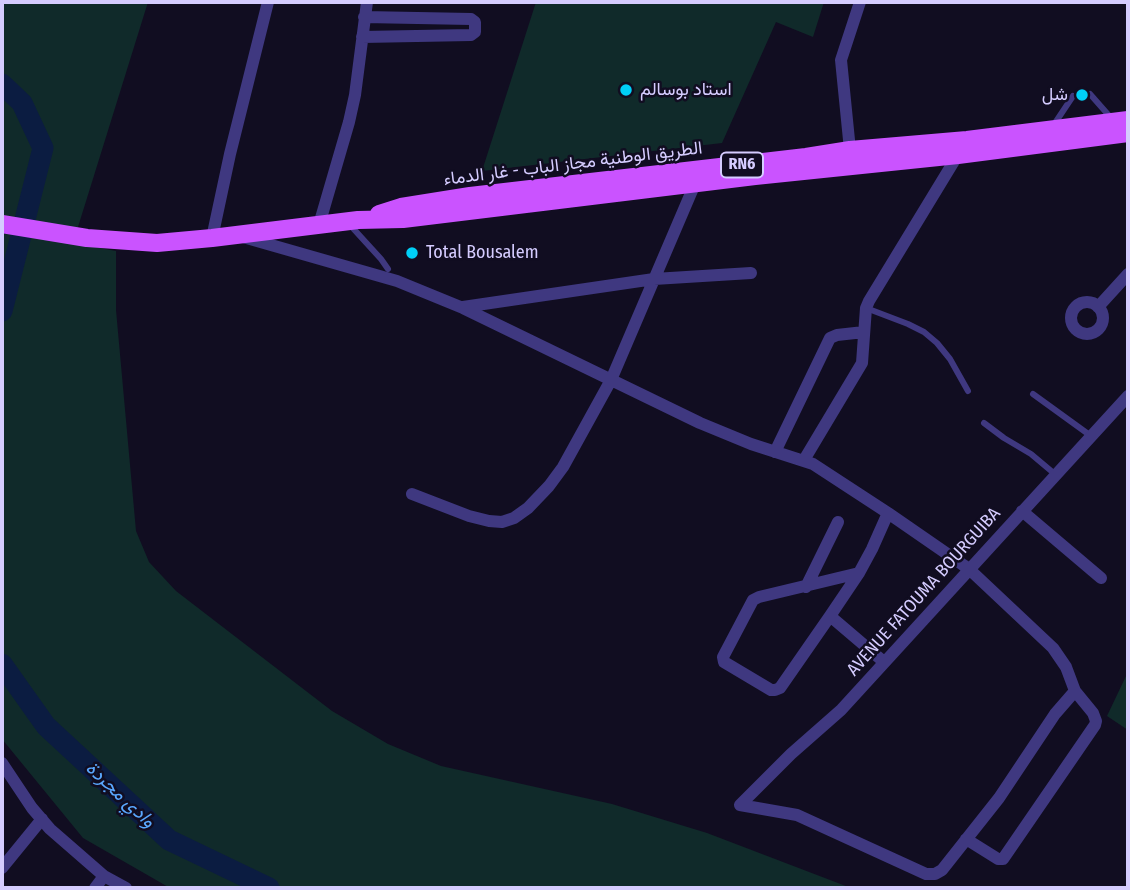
<!DOCTYPE html>
<html>
<head>
<meta charset="utf-8">
<style>
	body { margin:0 }
	#map { position:relative; width:1130px; height:890px; overflow:hidden; background:#110d21; font-family:"Fira Sans Condensed",sans-serif }
	canvas { display:block }
	.frame { position:absolute; inset:0; border:4px solid #d5ccff; pointer-events:none }
</style>
</head>
<body>
<div id="map">
<canvas width="1130" height="890"></canvas>
<div class="frame"></div>
</div>
<script>
const g = document.querySelector('canvas').getContext('2d');
g.lineJoin = 'round';
function paint(path, color) { g.fillStyle = color; g.fill(path, 'evenodd'); }
const poly = rows => new Path2D(rows.map(r => 'M' + r).join(''));
function strokePath(path, color, width, dash) { g.strokeStyle = color; g.lineWidth = width; g.lineCap = dash ? 'butt' : 'round'; g.setLineDash(dash || []); g.stroke(path); }
function label(font, color, halo, rows, align = 'center') {
  g.font = font + ' "Fira Sans Condensed",Vazirmatn,sans-serif'; g.lineWidth = 5; g.setLineDash([]); g.textBaseline = 'middle'; g.strokeStyle = halo; g.fillStyle = color; for (const [text, x, y, turn = 0] of rows) {
    g.save(); g.translate(x, y); g.rotate((+turn || 0) * Math.PI / 180); g.textAlign = isNaN(turn) ? turn : align; if (halo) g.strokeText(text, 0, 0); g.fillText(text, 0, 0); g.restore();
  }
}
paint(poly([
	[2,2,148,2,73,243,116,251,116,310,136,531,149,562,176,591,332,711,388,744,441,766,612,804,707,833,851,888,170,888,83,838,2,739],
	[536,2,824,2,813,37,776,22,722,143,482,171],
	[1128,652,1128,730,1107,716,1127,674]
]), '#102a2a');
strokePath(poly([
	[2,84,22,103,43,148,2,311],
	[2,664,46,726,169,840,269,888]
]), '#0b1c41', 21);
strokePath(poly([
	[1090,94,1112,119],
	[1053,126,1073,96],
	[350,225,381,259,388,269],
	[866,308,908,324,924,332,937,343,950,359,968,391],
	[1033,394,1091,436],
	[984,423,1004,438,1031,454,1056,475]
]), '#3f3880', 6);
strokePath(poly([
	[362,37,471,35,475,32,475,22,471,19,364,17],
	[850,150,841,60,860,2],
	[319,225,349,122,355,95,367,2],
	[243,237,397,281,463,308,700,423,751,444,813,464,888,513,969,569,1053,648,1066,667,1075,691,1093,713,1096,721,1095,725,1003,859,998,859,966,839],
	[212,238,230,154,268,2],
	'1071 318a16 16 0 1 1 32 0a16 16 0 1 1-32 0Z',
	[463,307,654,279,751,273],
	[1098,307,1128,274],
	[775,452,830,338,837,335,864,332],
	[804,460,862,363,866,308,869,301,959,153],
	[412,494,469,516,489,521,502,522,514,518,528,508,549,486,563,467,611,380,697,179],
	[1022,511,1101,578],
	[859,573,759,597,753,600,723,657,724,662,771,690,775,690,780,688,830,616,859,573,872,549,888,513],
	[806,587,838,522],
	[830,616,884,662],
	[2,763,32,808,50,829,104,876,126,888],
	[740,805,791,754,841,710,1128,396],
	[740,805,797,815,926,874,935,874,942,870,999,798,1055,714,1075,691],
	[2,868,42,819],
	[95,888,104,876]
]), '#3f3880', 12);
strokePath(poly([
	[379,214,401,207,470,196,806,157,850,150,967,140,1128,120],
	[2,224,87,238,157,243,212,238,358,220,403,219,755,176,958,155,1128,133]
]), '#ca53ff', 18);
for (const [x, y, r, color] of [
	[626,90,7,"#00cff7"],
	[1082,95,7,"#00cff7"],
	[412,253,7,"#00cff7"]
]) { const dot = new Path2D(); dot.arc(x, y, r, 0, 2 * Math.PI); g.fillStyle = color; g.fill(dot); strokePath(dot, '#110d21', 2.5); }
for (const [x, y, w] of [
	[742,165,42]
]) { const box = new Path2D(); box.roundRect(x - w / 2, y - 12.5, w, 25, 5); g.fillStyle = '#110d21'; g.fill(box); strokePath(box, '#d5ccff', 2); }
label('bold 16px', '#d5ccff', null, [
	["RN6",742,165]
]);
label('18px', '#d5ccff', '#110d21', [
	["استاد بوسالم",640,90],
	["شل",1068,95,"right"],
	["Total Bousalem",426,253]
], 'left');
label('18px', '#d5ccff', '#110d21', [
	["الطريق الوطنية مجاز الباب - غار الدماء",573,164,-7],
	["AVENUE FATOUMA BOURGUIBA",924,592,-48]
]);
label('italic 19px', '#5aa8ff', '#110d21', [
	["وادي مجردة",120,795,43]
]);
</script>
</body>
</html>
